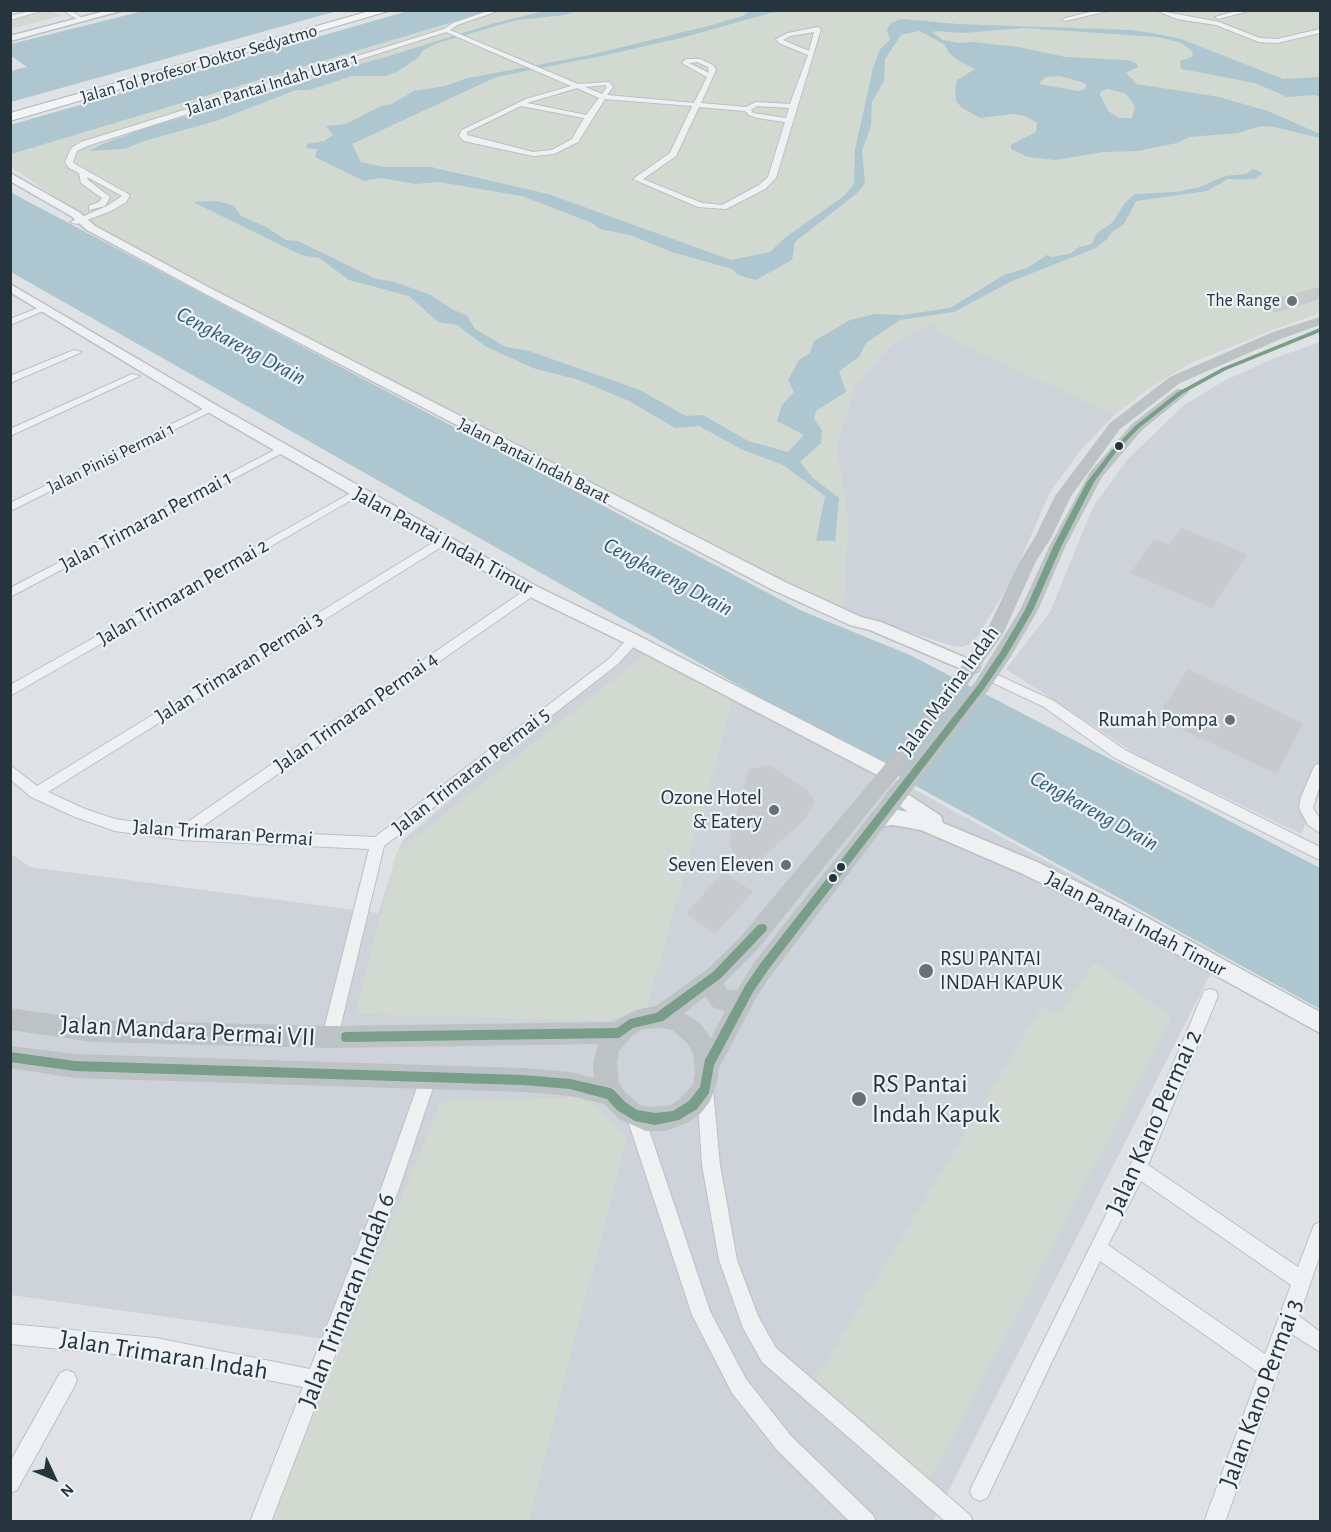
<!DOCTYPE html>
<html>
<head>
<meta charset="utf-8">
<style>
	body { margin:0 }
	#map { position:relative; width:1331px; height:1532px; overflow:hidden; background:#dfe2e5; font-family:"Alegreya Sans",sans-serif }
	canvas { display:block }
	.frame { position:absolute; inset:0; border:12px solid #26343d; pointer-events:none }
	.north { position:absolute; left:24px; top:1448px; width:60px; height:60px; -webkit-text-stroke:4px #ecf2f5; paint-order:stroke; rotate:134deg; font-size:16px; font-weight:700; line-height:24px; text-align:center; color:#26343d }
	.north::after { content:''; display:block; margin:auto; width:21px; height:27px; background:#26343d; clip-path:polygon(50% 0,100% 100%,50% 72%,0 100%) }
</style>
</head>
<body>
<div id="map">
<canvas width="1331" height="1532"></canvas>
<div class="frame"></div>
<div class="north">N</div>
</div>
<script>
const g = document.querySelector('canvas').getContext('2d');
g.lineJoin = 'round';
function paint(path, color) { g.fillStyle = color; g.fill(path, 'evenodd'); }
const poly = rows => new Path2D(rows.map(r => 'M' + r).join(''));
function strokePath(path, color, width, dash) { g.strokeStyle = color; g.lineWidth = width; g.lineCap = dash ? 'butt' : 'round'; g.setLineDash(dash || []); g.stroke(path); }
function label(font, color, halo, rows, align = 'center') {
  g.font = font + ' "Alegreya Sans",sans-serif'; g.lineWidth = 4.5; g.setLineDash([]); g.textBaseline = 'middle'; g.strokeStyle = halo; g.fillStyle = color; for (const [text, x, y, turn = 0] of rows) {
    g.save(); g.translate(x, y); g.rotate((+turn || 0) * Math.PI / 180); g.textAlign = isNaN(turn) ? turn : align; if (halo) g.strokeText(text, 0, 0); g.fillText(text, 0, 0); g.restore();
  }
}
paint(poly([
	[1290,323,1192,362,1145,391,1114,415,1080,451,1050,492,1011,581,974,643,961,647,953,646,843,611,848,522,836,445,856,383,896,341,931,324],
	[1320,342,1320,793,1301,834,1139,756,1006,669,1050,612,1093,507,1127,460,1184,405,1224,381,1272,359],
	[638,640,1220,955,933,1521,496,1521,530,1368,11,1295,11,854,30,867,378,913,402,841]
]), '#cdd3d8');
paint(poly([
	[50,11,61,16,11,29,11,20],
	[490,11,1320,11,1320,313,1241,341,1192,362,1145,391,1114,415,959,344,931,325,896,341,856,383,836,445,848,522,843,611,738,561,119,240,11,167,10,154],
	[644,655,733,701,647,1007,607,1021,356,1014,396,853],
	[1095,962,1172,1017,930,1480,816,1379,1041,1008,1061,1012],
	[585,1097,627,1137,528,1521,270,1522,441,1101]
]), '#d2d9d0');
paint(poly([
	[143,11,143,10,337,11,11,102,11,71,27,67,11,56,11,44],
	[408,11,490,11,11,154,10,125],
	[545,11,576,11,565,15,517,20,437,43,422,51,419,57,397,72,385,76,352,76,309,90,296,90,216,121,144,141,124,149,89,151,105,143,149,127,303,83,333,71,379,59,495,23],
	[749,11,788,11,770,13,685,37,606,55,496,77,352,144,361,162,384,167,431,167,548,194,731,260,770,252,786,237,844,196,854,184,855,150,873,68,880,49,890,40,887,29,891,23,901,19,958,24,1131,30,1152,33,1181,39,1283,79,1320,77,1320,97,1316,95,1287,97,1255,83,1181,69,1180,61,1192,57,1193,52,1182,43,1158,37,1024,28,963,33,937,31,932,32,943,40,959,43,972,42,1019,47,1065,57,1127,60,1136,63,1138,67,1126,73,1137,84,1219,97,1268,111,1320,134,1320,138,1274,127,1261,126,1238,133,1189,137,1177,143,1137,151,1103,152,1055,160,1028,157,1011,149,1011,145,1036,132,1037,123,1025,116,1013,114,980,118,962,108,956,101,955,90,957,80,975,69,961,62,949,53,945,45,929,36,919,31,901,35,885,59,884,81,872,102,871,125,862,151,865,183,857,193,795,242,792,260,756,280,738,275,732,269,672,252,630,235,600,229,592,223,522,196,439,182,416,184,381,178,364,181,315,157,317,149,306,148,307,144,324,141,333,135,326,126,346,124,379,107,392,104,414,91,445,86,468,78,590,55,716,24,745,15],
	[1060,76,1081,82,1086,84,1086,89,1078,91,1039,84,1045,77],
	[1109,89,1126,94,1135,106,1132,118,1119,118,1108,111,1100,95,1101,91],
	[1253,169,1263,173,1254,179,1228,179,1207,191,1136,201,1124,224,1111,233,1107,239,1096,248,1012,281,954,312,900,320,866,343,859,357,839,371,846,392,816,411,814,419,822,430,821,443,800,462,813,478,839,498,835,541,816,541,825,496,783,465,741,449,699,426,675,428,629,401,579,380,533,368,485,346,457,325,438,322,409,296,349,280,319,258,301,255,193,202,218,201,234,206,241,216,266,227,286,240,298,241,376,279,391,281,431,295,452,309,467,316,475,329,506,347,529,351,640,390,686,416,703,415,748,441,788,452,804,435,777,421,782,405,794,392,788,380,799,360,810,353,814,341,850,320,875,314,903,315,950,308,1004,275,1027,268,1047,255,1052,257,1070,254,1079,247,1092,244,1096,234,1113,222,1124,204,1135,194,1176,192,1200,187,1225,176,1246,174],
	[10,192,802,611,910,655,1320,868,1320,1009,916,786,11,272]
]), '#adc6d0');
paint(poly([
	[1320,287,1320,299,1275,313,1262,304,1264,303,1262,302],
	[1181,528,1247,554,1212,608,1130,573,1154,539,1169,545],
	[1188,669,1303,723,1277,774,1157,718],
	[770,765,806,789,815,802,805,819,759,861,737,870,729,841,749,769],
	[724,872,753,892,715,934,686,913]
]), '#c7cbcd');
const minor = poly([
	[33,10,45,10,10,20,10,16,33,10],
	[62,10,70,10,82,18,77,19,62,10],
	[491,10,501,10,457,25,450,30,578,84,609,82,613,87,607,95,694,103,707,77,682,63,686,59,700,59,713,65,716,70,701,103,746,107,756,102,790,104,808,55,779,43,776,39,788,33,818,27,821,29,776,178,765,189,726,209,698,207,633,179,670,153,692,106,605,99,578,142,554,154,533,156,464,141,459,136,462,130,526,99,571,86,446,32,87,146,77,151,73,162,75,164,130,195,126,202,113,210,77,224,70,222,107,206,122,196,87,177,88,180,110,197,105,206,89,210,89,206,99,202,102,198,81,183,79,173,69,168,65,162,71,148,81,142,444,29,453,23,491,10],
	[814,32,809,51,783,40,790,36,814,32],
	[697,62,708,67,709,73,689,63,697,62],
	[605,85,607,87,602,94,585,87,605,85],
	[577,88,599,98,586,115,527,103,577,88],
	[521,106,584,118,572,139,552,150,533,152,467,135,467,132,521,106],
	[757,106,789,108,786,118,753,113,751,110,757,106],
	[699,107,745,111,749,115,757,118,785,122,768,177,759,185,722,205,702,203,643,179,676,156,699,107],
	[1098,10,1112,10,1065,21,1062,19,1098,10],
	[1155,10,1219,22,1260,38,1277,39,1320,29,1320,33,1277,43,1259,42,1216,25,1177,19,1155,10],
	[1240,10,1253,10,1218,19,1215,17,1240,10],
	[43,306,50,308,10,325,10,319,43,306],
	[74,350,82,352,10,383,10,376,74,350],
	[132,374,140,376,10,436,10,429,132,374],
	[211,405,216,408,214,410,10,511,10,503,211,405],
	[282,446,286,447,286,451,10,597,10,588,282,446],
	[356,490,361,493,360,495,10,696,10,685,356,490],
	[442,537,448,541,446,544,48,792,85,809,115,819,179,828,528,588,536,588,538,591,536,594,199,829,375,837,610,658,629,637,637,637,639,640,637,643,618,664,384,846,338,1037,336,1042,330,1045,324,1042,322,1037,369,849,181,840,115,831,75,817,31,797,10,779,10,765,37,786,442,537],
	[989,671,1054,701,1125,750,1320,847,1320,860,1115,758,1044,707,985,679,983,676,989,671],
	[1320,764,1320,784,1313,808,1320,819,1320,833,1308,825,1299,808,1301,797,1313,769,1315,765,1320,764],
	[1210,989,1216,991,1218,996,1148,1165,1298,1267,1314,1225,1320,1222,1320,1255,1299,1316,1320,1332,1320,1352,1292,1334,1225,1522,1204,1522,1259,1373,1100,1261,987,1498,980,1501,973,1498,970,1491,973,1484,1132,1162,1204,991,1210,989],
	[1141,1181,1291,1285,1265,1354,1108,1245,1141,1181],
	[429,1068,435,1070,437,1076,400,1186,271,1522,250,1522,303,1387,156,1358,10,1344,10,1324,156,1338,310,1369,382,1186,421,1076,423,1070,429,1068],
	[705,1081,711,1083,713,1089,720,1165,737,1260,758,1316,776,1348,970,1515,973,1522,946,1522,762,1362,743,1328,719,1260,702,1165,697,1089,699,1083,705,1081],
	[635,1107,641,1109,644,1115,710,1311,746,1379,791,1436,873,1515,876,1522,850,1522,777,1450,732,1393,692,1315,626,1115,629,1109,635,1107],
	[67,1370,74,1373,77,1380,74,1387,17,1490,10,1493,10,1462,60,1373,67,1370]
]);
const tertiary = poly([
	[109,10,124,10,10,41,10,36,109,10],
	[10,173,79,212,95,226,208,287,785,582,861,617,881,622,978,663,980,667,978,671,972,673,966,671,870,630,850,625,773,590,200,291,87,230,71,216,10,181,10,173],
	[10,284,216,405,538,587,639,636,895,768,898,773,895,778,889,780,883,778,627,644,526,595,206,411,10,292,10,284],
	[897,787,941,816,943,823,1037,862,1122,904,1320,1012,1320,1033,1108,916,1023,874,921,830,893,825,879,827,872,824,870,819,872,814,893,809,908,812,891,799,888,794,891,789,897,787]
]);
const motorway = poly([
	[373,10,392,10,10,121,10,113,373,10]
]);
strokePath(minor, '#bdc0c3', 2);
strokePath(tertiary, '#bdc0c3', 3);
strokePath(motorway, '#b1b6b9', 2);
paint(minor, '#eef0f1');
paint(tertiary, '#eef0f1');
paint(poly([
	[1320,317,1320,325,1283,338,1180,383,1120,429,1071,496,1051,538,1036,561,1004,632,970,681,896,778,757,950,724,983,727,990,737,990,756,960,975,682,1020,610,1050,545,1090,472,1132,424,1177,389,1187,389,1189,392,1142,430,1102,477,1066,545,1038,610,1010,658,987,692,772,974,757,996,719,1068,717,1083,710,1101,701,1113,689,1122,666,1131,646,1131,619,1119,604,1104,570,1096,523,1092,75,1078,10,1068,10,1046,75,1054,523,1068,570,1072,594,1078,593,1063,598,1044,330,1048,93,1042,10,1030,10,1008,93,1020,330,1026,613,1022,636,1010,656,1006,709,968,741,936,882,768,958,671,987,630,1020,561,1035,537,1055,496,1110,423,1170,377,1273,332,1320,317],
	[706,996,712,1007,725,1011,711,1038,701,1024,684,1013,706,996],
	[660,1028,672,1030,687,1043,693,1053,695,1073,693,1084,680,1099,671,1105,651,1107,640,1105,625,1092,619,1083,617,1063,619,1051,632,1036,642,1029,660,1028]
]), '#bdc2c4');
paint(motorway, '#f3f4f5');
paint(poly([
	[1320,328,1320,332,1226,370,1182,394,1139,428,1116,452,1094,482,1062,545,1033,610,1007,655,984,689,768,970,753,992,714,1065,709,1093,697,1109,679,1120,655,1125,635,1121,617,1110,607,1099,570,1089,523,1085,75,1071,10,1062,10,1052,75,1061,523,1075,570,1079,610,1088,614,1090,625,1102,637,1110,655,1113,673,1111,689,1101,700,1087,705,1060,745,986,760,964,978,685,1001,651,1025,610,1054,545,1087,482,1112,450,1135,426,1178,392,1222,368,1320,328],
	[762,924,766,925,767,928,766,931,721,978,663,1021,633,1028,619,1038,346,1042,342,1041,341,1037,342,1033,346,1032,617,1028,630,1019,656,1013,713,972,758,925,762,924]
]), '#789e8a');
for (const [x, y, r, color] of [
	[1292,301,6,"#677178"],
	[1119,446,5,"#26343d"],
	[1230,720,6,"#677178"],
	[774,810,6,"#677178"],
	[786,865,6,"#677178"],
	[841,867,5,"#26343d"],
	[833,878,5,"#26343d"],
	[926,971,8,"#677178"],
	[859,1099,8,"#677178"]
]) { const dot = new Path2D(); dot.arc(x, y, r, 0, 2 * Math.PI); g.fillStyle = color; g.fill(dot); strokePath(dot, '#ecf2f5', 2); }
label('18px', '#26343d', '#ecf2f5', [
	["Jalan Tol Profesor Doktor Sedyatmo",199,64,-16],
	["Jalan Pantai Indah Utara 1",272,84,-17],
	["Jalan Pinisi Permai 1",111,458,-26],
	["Jalan Pantai Indah Barat",534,461,27]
]);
label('18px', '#26343d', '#ecf2f5', [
	["The Range",1280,301]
], 'right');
label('21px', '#26343d', '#ecf2f5', [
	["Jalan Trimaran Permai 1",146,521,-28],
	["Jalan Pantai Indah Timur",443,541,29],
	["Jalan Trimaran Permai 2",183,592,-30],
	["Jalan Trimaran Permai 3",239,667,-32],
	["Jalan Marina Indah",949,691,-54],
	["Jalan Trimaran Permai 4",356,712,-35],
	["Jalan Trimaran Permai 5",471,771,-38],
	["Jalan Trimaran Permai",223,833,4],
	["Jalan Pantai Indah Timur",1136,924,28]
]);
label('21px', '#26343d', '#ecf2f5', [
	["Rumah Pompa",1218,720],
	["Ozone Hotel",762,798],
	["& Eatery",762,822],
	["Seven Eleven",774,865],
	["RSU PANTAI",940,959,"left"],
	["INDAH KAPUK",940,983,"left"]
], 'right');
label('italic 22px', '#315d71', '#ecf2f5', [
	["Cengkareng Drain",241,346,28],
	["Cengkareng Drain",668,577,28],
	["Cengkareng Drain",1094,811,29]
]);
label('26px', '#26343d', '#ecf2f5', [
	["Jalan Mandara Permai VII",188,1031,3],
	["Jalan Kano Permai 2",1154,1122,-66],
	["Jalan Trimaran Indah 6",347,1300,-69],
	["Jalan Trimaran Indah",164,1355,9],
	["Jalan Kano Permai 3",1261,1393,-70]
]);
label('26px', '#26343d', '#ecf2f5', [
	["RS Pantai",872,1084],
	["Indah Kapuk",872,1114]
], 'left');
</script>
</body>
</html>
